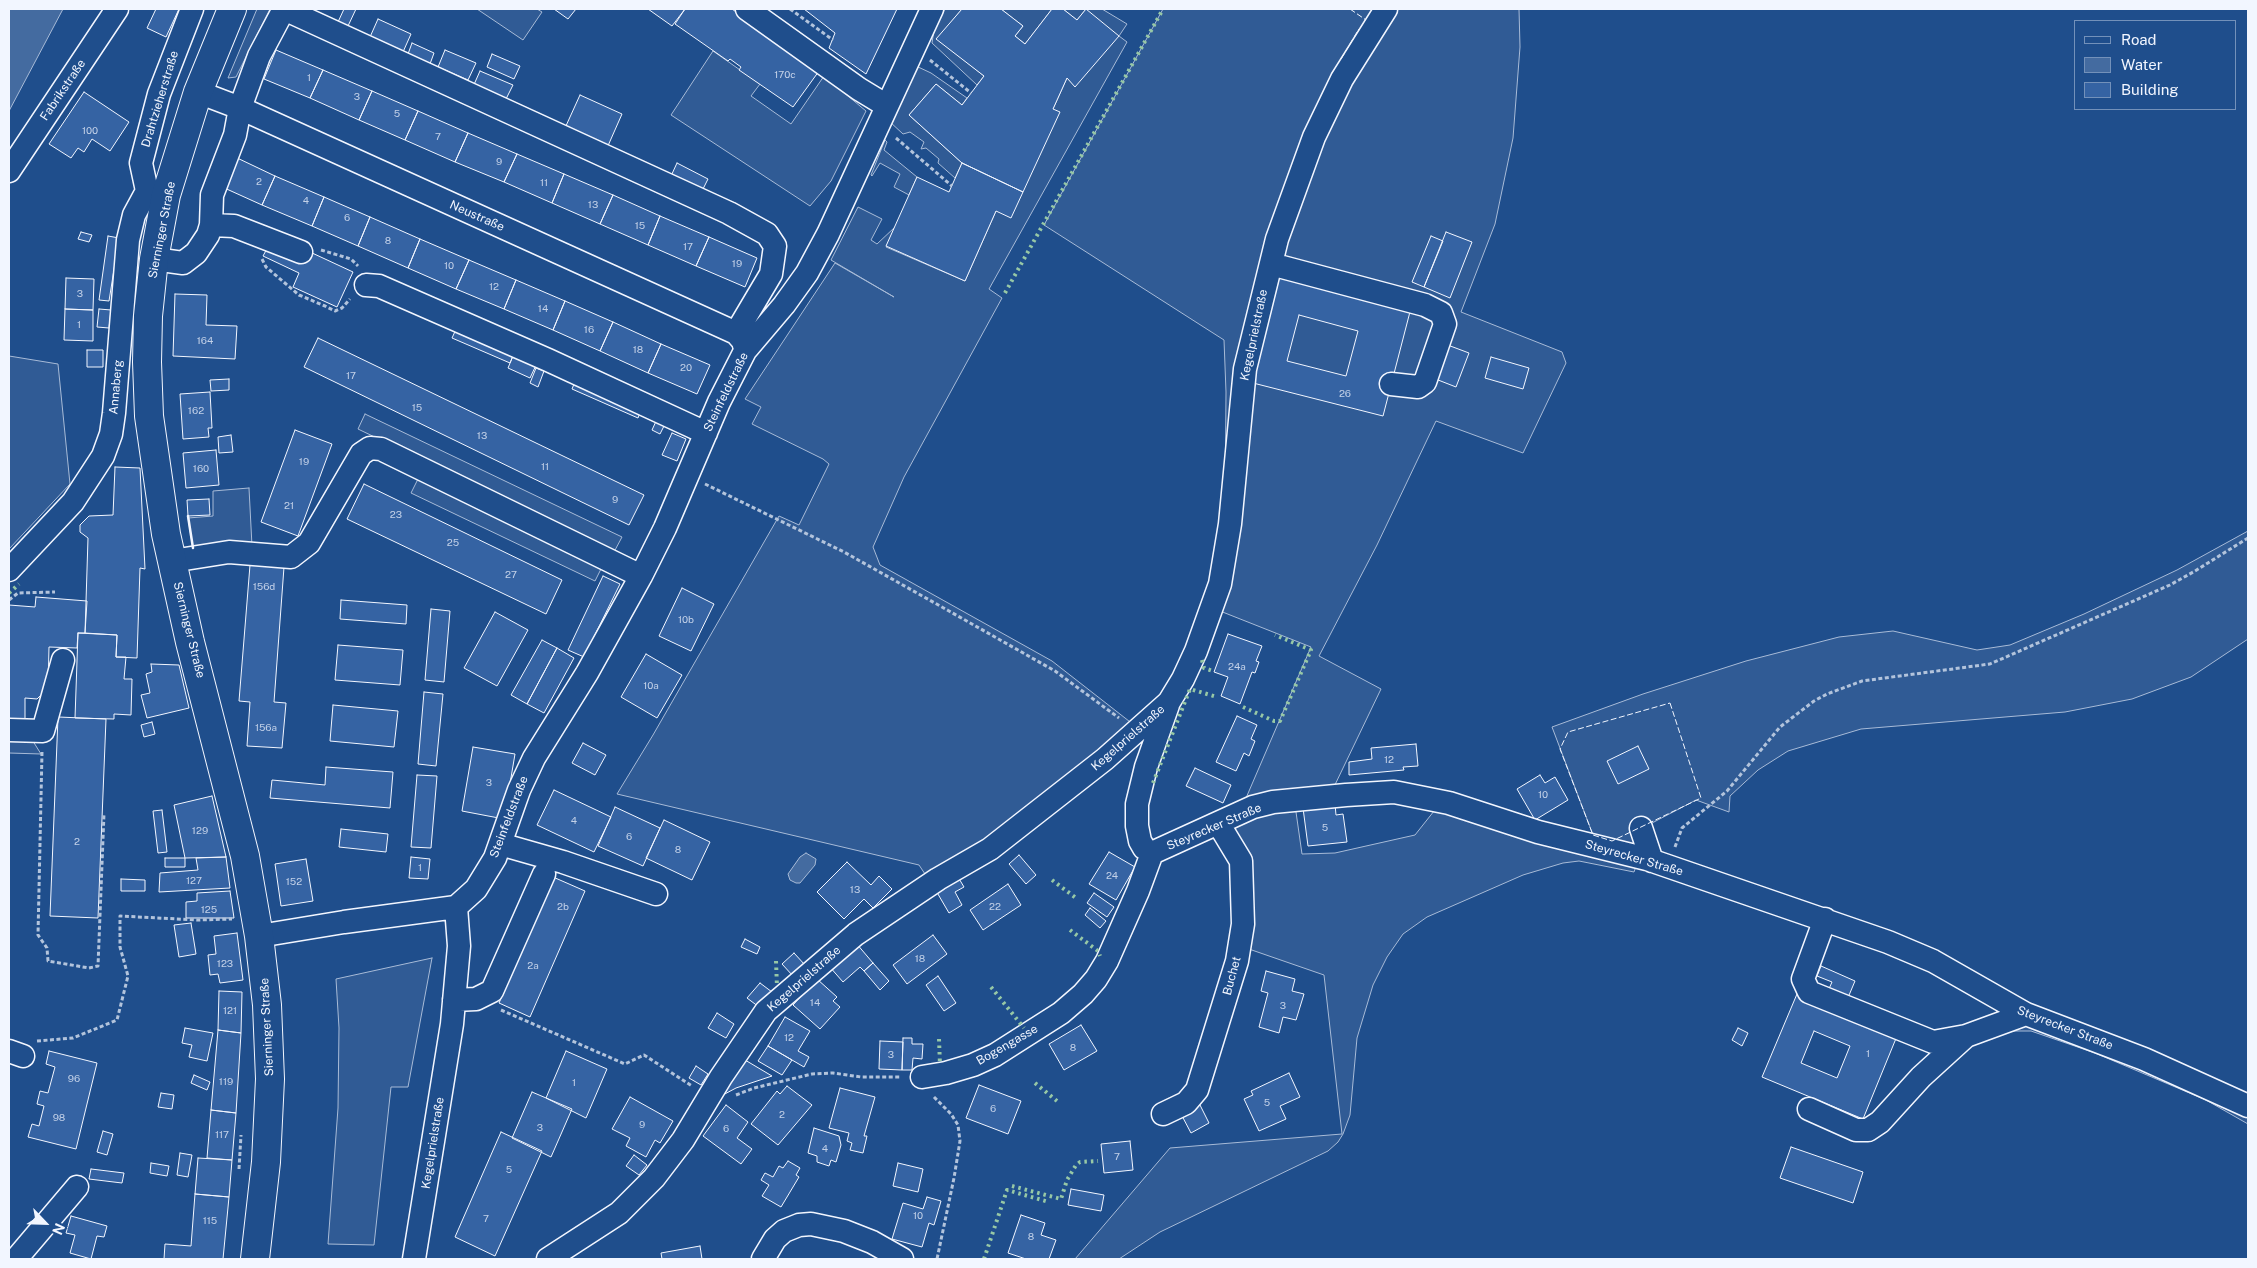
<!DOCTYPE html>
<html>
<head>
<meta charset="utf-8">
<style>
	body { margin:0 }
	#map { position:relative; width:2257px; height:1268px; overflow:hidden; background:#1f4e8c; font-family:"Public Sans",sans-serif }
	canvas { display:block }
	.frame { position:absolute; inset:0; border:10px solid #f2f6ff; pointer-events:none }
	.legend { position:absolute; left:2074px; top:20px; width:162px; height:90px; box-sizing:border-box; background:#1f4e8c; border:1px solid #7391ba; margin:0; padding:6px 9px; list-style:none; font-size:15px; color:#f2f6ff }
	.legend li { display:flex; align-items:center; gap:10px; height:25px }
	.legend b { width:25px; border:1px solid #7391ba }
	.north { position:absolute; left:20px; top:1198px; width:50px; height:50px; -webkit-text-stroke:4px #1f4e8c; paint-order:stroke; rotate:114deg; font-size:14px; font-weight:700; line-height:20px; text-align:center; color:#f2f6ff }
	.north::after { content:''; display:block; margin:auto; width:18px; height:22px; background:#f2f6ff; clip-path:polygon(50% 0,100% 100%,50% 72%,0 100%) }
</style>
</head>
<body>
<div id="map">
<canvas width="2257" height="1268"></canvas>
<div class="frame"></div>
<ul class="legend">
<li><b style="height:6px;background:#1f4e8c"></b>Road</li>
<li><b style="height:14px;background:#446ba0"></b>Water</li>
<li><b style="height:14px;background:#3563a3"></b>Building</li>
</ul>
<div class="north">N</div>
</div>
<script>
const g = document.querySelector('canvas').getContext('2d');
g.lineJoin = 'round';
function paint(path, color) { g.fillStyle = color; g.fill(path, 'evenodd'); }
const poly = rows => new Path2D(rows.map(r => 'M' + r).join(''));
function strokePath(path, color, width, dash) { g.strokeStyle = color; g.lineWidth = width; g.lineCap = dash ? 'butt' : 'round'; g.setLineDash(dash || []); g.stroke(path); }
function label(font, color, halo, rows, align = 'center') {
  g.font = font + ' "Public Sans",sans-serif'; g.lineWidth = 4; g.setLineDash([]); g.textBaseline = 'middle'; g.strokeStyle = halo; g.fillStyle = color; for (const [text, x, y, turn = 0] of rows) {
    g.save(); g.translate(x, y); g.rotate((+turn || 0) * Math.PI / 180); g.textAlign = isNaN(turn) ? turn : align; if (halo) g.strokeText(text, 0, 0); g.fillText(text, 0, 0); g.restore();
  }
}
const built = poly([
	[257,9,270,9,236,77,228,78,257,9],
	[477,9,537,9,542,12,523,40,477,9],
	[945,9,962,9,937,39,984,76,977,85,932,43,934,30,945,9],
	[1001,9,1052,9,1025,44,1015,36,1023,26,1001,9],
	[1063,9,1102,9,1127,24,1119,36,1127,42,989,289,1002,298,904,477,873,547,880,565,1052,661,1134,725,1045,800,927,877,919,865,617,794,653,735,779,516,799,525,829,464,823,459,752,424,761,407,745,399,835,263,894,297,831,260,858,207,882,219,871,240,877,244,895,227,886,247,965,281,996,211,1053,109,1067,78,1075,86,1086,9,1077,20,1063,9],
	[1163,9,1519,9,1520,47,1513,138,1495,224,1461,312,1562,352,1566,363,1523,453,1436,421,1377,545,1319,656,1381,689,1332,791,1243,805,1311,647,1220,611,1225,514,1226,392,1224,340,1044,225,1163,9],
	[713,51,760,84,751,96,791,124,824,76,866,111,831,181,810,206,671,115,713,51],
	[916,66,931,73,967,98,962,105,936,84,909,115,962,163,955,178,938,163,939,159,926,148,921,149,924,142,910,132,903,134,889,121,916,66],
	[885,140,887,142,884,150,917,177,909,195,894,187,900,174,880,163,872,176,871,175,885,140],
	[9,356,58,364,70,484,9,549,9,356],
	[365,414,622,537,614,552,358,429,365,414],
	[419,477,603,565,595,581,411,493,419,477],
	[249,488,252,546,193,549,188,518,213,516,213,491,249,488],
	[2248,531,2248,639,2191,677,2132,699,2065,712,1861,729,1788,751,1758,770,1730,796,1729,812,1696,800,1652,823,1641,851,1593,835,1552,727,1643,694,1746,661,1839,637,1893,631,1977,650,2010,645,2084,614,2177,570,2248,531],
	[9,737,31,738,41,754,9,753,9,737],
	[1295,805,1302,854,1335,853,1415,835,1438,806,1638,861,1634,872,1579,861,1563,863,1523,875,1427,917,1403,934,1387,957,1373,985,1357,1038,1350,1115,1343,1134,1338,1142,1328,1151,1160,1232,1119,1259,1075,1259,1170,1148,1342,1134,1324,975,1246,948,1232,832,1239,819,1295,805],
	[432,958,408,1087,391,1087,374,1245,328,1244,338,1108,339,1028,336,979,432,958],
	[2020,1022,2248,1112,2248,1124,2206,1100,2095,1053,2031,1031,2002,1031,2020,1022]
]);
paint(built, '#305b95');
strokePath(built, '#a8bbd7', 1);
const water = poly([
	[9,9,63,9,9,111,9,9],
	[806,853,816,859,815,865,800,883,796,883,790,880,788,874,800,857,806,853]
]);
paint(water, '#446ba0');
strokePath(water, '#a8bbd7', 1);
const building = poly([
	[156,9,179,9,166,37,147,28,156,9],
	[344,9,356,9,348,26,338,22,344,9],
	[554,9,576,9,568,19,554,9],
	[648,9,685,9,672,26,648,9],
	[685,9,732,9,819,71,793,107,739,70,741,67,730,59,728,61,675,24,685,9],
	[804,9,897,9,866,74,829,48,835,33,804,9],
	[962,9,1001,9,1023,26,1015,36,1025,44,1052,9,1063,9,1077,20,1086,9,1119,36,1075,87,1067,78,1053,109,1060,112,1023,192,962,163,909,115,936,84,962,105,984,76,936,39,962,9],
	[378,19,411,34,403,52,370,37,378,19],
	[412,43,434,53,430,64,408,54,412,43],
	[276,50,323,70,310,98,264,79,276,50],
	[445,50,476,63,468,80,438,67,445,50],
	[492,54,520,66,514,79,487,67,492,54],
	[323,70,372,91,359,120,310,98,323,70],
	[480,71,513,85,504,103,472,89,480,71],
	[372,91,418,111,405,140,359,120,372,91],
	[84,92,129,122,110,151,92,139,84,152,78,148,71,158,49,144,84,92],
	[580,95,622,114,607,148,565,128,580,95],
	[418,111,468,133,455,162,405,140,418,111],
	[468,133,517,154,504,182,455,162,468,133],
	[517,154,564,174,552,203,504,182,517,154],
	[233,156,275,176,262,205,220,186,233,156],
	[677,163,708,179,702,191,671,176,677,163],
	[962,163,1023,192,1011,218,996,211,965,281,886,246,917,177,949,192,962,163],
	[564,174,613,195,600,224,552,203,564,174],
	[275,176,324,197,312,226,262,205,275,176],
	[613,195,660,216,648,245,600,224,613,195],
	[324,197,370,217,358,246,312,226,324,197],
	[660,216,709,237,696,266,648,245,660,216],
	[370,217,420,239,408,268,358,246,370,217],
	[81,232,92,235,89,242,78,239,81,232],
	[1446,232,1472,242,1450,298,1424,287,1446,232],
	[108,236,119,238,109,301,99,300,108,236],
	[1431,236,1443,241,1424,287,1412,282,1431,236],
	[709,237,757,258,745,287,696,266,709,237],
	[420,239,469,260,456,289,408,268,420,239],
	[269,245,310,252,353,272,337,307,293,287,299,273,263,256,269,245],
	[469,260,516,280,504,309,456,289,469,260],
	[1281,271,1412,304,1383,416,1253,383,1281,271],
	[1299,315,1358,331,1346,376,1287,361,1299,315],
	[66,278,94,279,93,310,65,309,66,278],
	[516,280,565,301,553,330,504,309,516,280],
	[175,294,207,295,206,325,237,326,235,359,173,356,175,294],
	[565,301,613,322,600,351,553,330,565,301],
	[65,309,93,310,93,341,64,340,65,309],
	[99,309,111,310,109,328,97,327,99,309],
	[613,322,661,344,648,373,600,351,613,322],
	[458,325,515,351,510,363,452,338,458,325],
	[318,338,644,495,629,525,304,367,318,338],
	[661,344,710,365,697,394,648,373,661,344],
	[1445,344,1469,353,1456,387,1433,378,1445,344],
	[87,350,103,350,103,367,87,367,87,350],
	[515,351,538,361,530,378,508,368,515,351],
	[1491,357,1529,368,1523,389,1485,378,1491,357],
	[536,368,544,371,538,387,530,383,536,368],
	[229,379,229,390,211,391,210,380,229,379],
	[576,379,642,408,638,418,572,389,576,379],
	[210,392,212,428,208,428,209,437,183,439,180,394,210,392],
	[658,417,667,420,660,434,652,430,658,417],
	[295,430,332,444,298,536,261,522,295,430],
	[672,433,686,439,677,461,662,455,672,433],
	[231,435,233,452,219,453,218,437,231,435],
	[216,450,219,485,186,488,183,453,216,450],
	[115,467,140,468,145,569,140,568,137,658,116,657,117,635,85,633,88,538,80,532,80,525,89,516,113,515,115,467],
	[364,484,562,580,546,614,347,519,364,484],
	[209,499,210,515,188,516,187,500,209,499],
	[250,565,284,567,274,702,286,703,282,748,247,746,250,702,239,701,250,565],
	[603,576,620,584,584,657,568,650,603,576],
	[682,588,714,604,691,651,659,636,682,588],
	[36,597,87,601,85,633,78,633,77,648,49,647,48,688,37,699,25,698,25,724,9,723,9,605,35,607,36,597],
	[341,600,407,605,406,624,340,619,341,600],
	[431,609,450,611,444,682,425,680,431,609],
	[495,612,528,630,497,686,464,668,495,612],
	[78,633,117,635,116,657,126,657,124,679,132,679,131,715,114,714,114,719,75,718,78,633],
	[1228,634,1262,646,1256,661,1259,662,1255,673,1252,672,1240,704,1221,696,1228,677,1214,672,1228,634],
	[542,640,557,648,527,704,511,695,542,640],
	[338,645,403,650,400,685,335,680,338,645],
	[557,648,574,658,544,713,527,704,557,648],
	[646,654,682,675,657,718,621,697,646,654],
	[151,664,179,665,189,708,147,718,141,695,150,693,146,674,152,672,151,664],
	[424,692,443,694,436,766,418,764,424,692],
	[333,705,398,711,394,747,330,741,333,705],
	[1237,716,1257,725,1251,739,1255,741,1249,756,1244,753,1236,771,1216,762,1237,716],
	[58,717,106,719,98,918,50,916,58,717],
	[152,722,155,734,144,737,141,725,152,722],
	[583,743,606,755,595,775,572,763,583,743],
	[1416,744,1418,766,1403,767,1404,770,1349,775,1349,762,1372,759,1371,748,1416,744],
	[1638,746,1649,769,1618,784,1607,761,1638,746],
	[473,747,515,754,504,819,462,811,473,747],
	[326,767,393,772,390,808,270,798,272,780,325,785,326,767],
	[1195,768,1231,785,1223,803,1186,786,1195,768],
	[417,775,437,776,431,848,411,847,417,775],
	[1540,775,1545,783,1555,777,1568,800,1535,820,1517,789,1540,775],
	[554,790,611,817,594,852,537,825,554,790],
	[212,796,226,857,185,858,174,805,212,796],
	[1335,804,1336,815,1343,814,1347,842,1308,846,1303,808,1335,804],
	[615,807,660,828,643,866,598,846,615,807],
	[162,810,167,852,158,853,153,811,162,810],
	[664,820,710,842,692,880,646,858,664,820],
	[341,829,388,834,386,852,339,847,341,829],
	[1109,852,1135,867,1116,900,1089,884,1109,852],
	[1019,855,1036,875,1026,884,1009,864,1019,855],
	[226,857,230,888,159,892,160,873,198,870,196,858,226,857],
	[411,857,430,859,428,879,409,878,411,857],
	[165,858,185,858,185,867,165,867,165,858],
	[306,859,313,901,281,906,275,864,306,859],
	[847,862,871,885,879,876,892,889,873,908,864,899,844,919,817,892,847,862],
	[553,877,585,891,530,1017,499,1003,553,877],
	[958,877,964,887,955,892,962,905,949,913,935,889,958,877],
	[121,879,145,880,145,891,121,891,121,879],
	[1008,884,1021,905,983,930,970,910,1008,884],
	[230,891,234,918,186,918,186,902,197,901,197,893,230,891],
	[1094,893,1114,907,1107,917,1087,903,1094,893],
	[1090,908,1106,921,1100,928,1085,915,1090,908],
	[191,923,196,954,179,957,174,925,191,923],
	[237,933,243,980,220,983,218,974,210,975,208,955,216,954,214,936,237,933],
	[933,935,947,954,907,984,893,965,933,935],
	[745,939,760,947,757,954,741,947,745,939],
	[856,943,873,963,864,971,860,967,843,982,829,966,856,943],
	[794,953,805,965,793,976,782,964,794,953],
	[873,963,889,981,880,990,864,971,873,963],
	[1821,966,1855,981,1847,1000,1828,991,1832,982,1817,976,1821,966],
	[1266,971,1295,979,1292,991,1304,994,1296,1020,1283,1017,1279,1033,1259,1027,1268,993,1261,991,1266,971],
	[938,976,956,1003,944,1011,926,985,938,976],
	[817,979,837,997,833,1001,840,1007,820,1029,793,1005,817,979],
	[760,983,772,992,759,1007,747,998,760,983],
	[219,991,242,992,241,1033,218,1030,219,991],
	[1797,994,1897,1036,1863,1119,1762,1077,1797,994],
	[1814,1031,1850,1046,1837,1078,1801,1063,1814,1031],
	[717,1013,734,1024,726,1038,708,1028,717,1013],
	[785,1017,810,1031,798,1051,809,1057,804,1067,768,1046,785,1017],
	[1081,1025,1097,1051,1064,1070,1049,1044,1081,1025],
	[185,1028,213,1033,207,1061,189,1057,192,1045,182,1043,185,1028],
	[1738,1028,1748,1033,1742,1046,1732,1040,1738,1028],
	[218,1030,241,1033,236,1113,211,1110,218,1030],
	[903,1038,912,1038,912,1044,923,1044,922,1059,913,1058,912,1070,902,1070,903,1038],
	[880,1041,903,1042,902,1070,879,1069,880,1041],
	[768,1046,792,1060,782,1075,758,1061,768,1046],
	[49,1051,97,1063,76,1149,28,1137,32,1124,39,1126,44,1106,37,1104,40,1091,48,1093,55,1067,46,1064,49,1051],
	[566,1051,607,1069,586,1118,546,1098,566,1051],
	[740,1057,772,1076,736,1088,721,1096,740,1057],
	[696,1066,708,1074,701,1085,689,1078,696,1066],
	[1289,1073,1300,1097,1280,1106,1286,1119,1259,1131,1244,1099,1253,1095,1251,1091,1289,1073],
	[194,1075,210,1082,207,1090,191,1083,194,1075],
	[979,1085,1021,1101,1008,1134,966,1118,979,1085],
	[787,1086,812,1105,778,1145,751,1124,777,1091,780,1094,787,1086],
	[840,1088,875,1097,864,1136,867,1136,863,1153,850,1150,852,1143,847,1141,849,1133,829,1128,840,1088],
	[532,1092,572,1109,551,1157,512,1138,532,1092],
	[161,1093,174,1095,172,1109,158,1107,161,1093],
	[630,1097,673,1121,660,1143,655,1140,646,1157,626,1146,630,1138,612,1129,630,1097],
	[726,1105,748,1122,737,1138,752,1149,741,1164,703,1136,726,1105],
	[1200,1105,1209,1123,1191,1133,1181,1114,1200,1105],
	[211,1110,236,1113,232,1160,207,1158,211,1110],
	[814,1128,839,1136,841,1145,836,1162,831,1160,829,1166,817,1162,817,1156,808,1153,814,1128],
	[103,1131,113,1134,107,1155,97,1152,103,1131],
	[501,1132,542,1151,495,1256,455,1237,501,1132],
	[1130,1141,1133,1170,1104,1173,1101,1144,1130,1141],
	[1791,1147,1863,1172,1853,1203,1780,1178,1791,1147],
	[180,1153,192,1155,188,1177,177,1175,180,1153],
	[634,1155,647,1165,639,1175,626,1166,634,1155],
	[198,1158,232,1160,229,1197,195,1194,198,1158],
	[788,1161,800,1168,796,1175,799,1177,781,1207,762,1196,769,1185,761,1180,765,1173,773,1177,779,1166,783,1168,788,1161],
	[151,1163,169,1166,167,1176,150,1173,151,1163],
	[898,1163,923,1169,918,1192,893,1186,898,1163],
	[91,1169,124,1173,122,1183,89,1179,91,1169],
	[1071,1189,1104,1195,1101,1211,1068,1205,1071,1189],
	[195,1194,229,1197,223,1259,164,1259,165,1244,191,1246,195,1194],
	[927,1197,941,1201,934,1225,929,1223,922,1247,892,1239,903,1203,923,1209,927,1197],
	[1021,1215,1045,1223,1041,1235,1056,1240,1049,1259,1026,1259,1008,1253,1021,1215],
	[71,1216,107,1226,104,1237,97,1236,91,1259,70,1253,75,1235,66,1233,71,1216],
	[700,1246,702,1259,662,1259,661,1253,700,1246]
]);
paint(building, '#3563a3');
strokePath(building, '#f2f6ff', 1);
const minor = poly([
	[284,9,729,213,767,234,775,246,771,274,736,333],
	[747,9,859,89,887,106],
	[198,92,240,108,736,333,743,341,744,345],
	[9,171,117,9],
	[147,191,141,163,159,94,192,9],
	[211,225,234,226,301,252],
	[154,259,183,263,196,253,208,235,211,225,212,195,235,135,240,108,259,56,284,9],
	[1271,264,1425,305,1441,313,1445,324,1425,382,1418,387,1391,384],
	[366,285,379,286,548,360,706,433],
	[172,561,229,552,291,557,309,543,361,454,370,448,381,449,641,576],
	[9,570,73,502,103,456,111,434,114,413,128,240,134,215,147,191],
	[1168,705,1146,767,1137,804,1137,826,1140,841,1144,848,1152,853,1253,807,1273,802,1346,795,1394,792,1449,803,1538,832,1647,859,1888,942,1933,961,2026,1014,2144,1059,2248,1106],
	[9,730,43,731,63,660],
	[1641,828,1652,861],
	[500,844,563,862,656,894],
	[1825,919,1803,979,1809,992,1933,1042,1966,1036,2026,1014],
	[259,936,344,922,456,907,476,889,495,858,519,790,534,758,587,673,641,576,665,528,719,402,745,351,784,305,807,273,828,234,932,9],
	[454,1000,476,999,492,991,544,874],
	[9,1051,23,1056],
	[922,1077,946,1073,973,1065,995,1055,1061,1013,1083,994,1096,979,1107,961,1138,891,1152,853],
	[1809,1109,1856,1130,1868,1130,1880,1122,1921,1077,1966,1036],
	[1163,1114,1186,1103,1197,1090,1237,961,1243,924,1241,861,1218,823],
	[16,1259,77,1187],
	[414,1259,452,1024,459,946,456,907],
	[548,1259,619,1213,654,1178,683,1140,721,1077,766,1011,856,934,938,879,990,849,1105,759,1169,702,1183,679,1196,651,1220,584,1230,524,1245,369,1277,239,1314,137,1342,79,1386,9],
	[763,1259,775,1239,784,1231,799,1225,811,1224,844,1231,872,1242,902,1259]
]);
const major = poly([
	[232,9,198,92,166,195,154,259,148,316,147,362,149,416,166,534,190,642,245,856,259,936,267,1005,270,1079,266,1162,255,1259]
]);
strokePath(minor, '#f2f6ff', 25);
strokePath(major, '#f2f6ff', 30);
strokePath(poly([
	[790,9,833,40],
	[930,60,971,93],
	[896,138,952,186],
	[321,250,351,259,358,266],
	[262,259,266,267,299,295,325,306,335,311,342,308,350,299],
	[705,484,844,552,949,611,1055,671,1119,718],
	[9,600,18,593,55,592],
	[42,752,38,935,47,948,48,961,89,968,98,966,104,813],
	[1675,847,1682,828,1727,791,1780,727,1814,701,1827,694,1862,681,1990,664,2170,585,2195,571,2248,538],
	[501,1010,625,1064,644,1055,692,1086],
	[37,1041,73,1038,117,1020,128,976,120,947,120,916,197,920,232,919],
	[736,1095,754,1088,812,1074,833,1073,861,1077,901,1077],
	[934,1097,951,1114,958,1125,960,1141,954,1178,937,1259],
	[239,1169,241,1135]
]), '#b3c4dc', 3, [4, 2.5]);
strokePath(minor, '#1f4e8c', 22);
strokePath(major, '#1f4e8c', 28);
strokePath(poly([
	[1005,293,1163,9],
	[9,593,19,584],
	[1202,660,1204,668,1213,671],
	[1243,707,1274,721,1280,721,1311,650,1275,635],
	[1153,783,1190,689,1217,697],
	[1052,880,1076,898],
	[1070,930,1098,951,1100,956],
	[776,961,777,987],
	[991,987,1024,1028],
	[939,1039,940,1065],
	[1035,1083,1057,1101],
	[1012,1186,1061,1199,1067,1180,1076,1165,1080,1162,1098,1161],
	[984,1259,1007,1190,1049,1202]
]), '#97c8a6', 4, [2.5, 4]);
strokePath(poly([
	[1350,9,1366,20],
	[1341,59,1359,29],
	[1670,703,1701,798,1612,841,1593,835,1560,749,1568,732,1670,703]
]), '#f2f6ff', 1, [6, 2.5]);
strokePath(poly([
	[188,516,193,548]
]), '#f2f6ff', 2.5);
label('10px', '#c3d1e8', null, [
	["170c",785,75],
	["1",309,78],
	["3",357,97],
	["5",397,114],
	["100",90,131],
	["7",438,137],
	["9",499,162],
	["2",259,182],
	["11",544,183],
	["4",306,201],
	["13",593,205],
	["6",347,218],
	["15",640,226],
	["8",388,241],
	["17",688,247],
	["19",737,264],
	["10",449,266],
	["12",494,287],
	["3",80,294],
	["14",543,309],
	["1",79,325],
	["16",589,330],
	["164",205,341],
	["18",638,350],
	["20",686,368],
	["17",351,376],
	["26",1345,394],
	["15",417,408],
	["162",196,411],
	["13",482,436],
	["19",304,462],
	["11",545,467],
	["160",201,469],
	["9",615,500],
	["21",289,506],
	["23",396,515],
	["25",453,543],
	["27",511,575],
	["156d",264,587],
	["10b",686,620],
	["24a",1237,667],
	["10a",651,686],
	["156a",266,728],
	["12",1389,760],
	["3",489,783],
	["10",1543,795],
	["4",574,821],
	["5",1325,828],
	["129",200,831],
	["6",629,837],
	["2",77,842],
	["8",678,850],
	["1",420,868],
	["24",1112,876],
	["127",194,881],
	["152",294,882],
	["13",855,890],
	["2b",563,907],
	["22",995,907],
	["125",209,910],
	["18",920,959],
	["123",225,964],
	["2a",533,966],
	["14",815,1003],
	["3",1283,1006],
	["121",230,1011],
	["12",789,1038],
	["8",1073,1048],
	["1",1868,1054],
	["3",891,1055],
	["96",74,1079],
	["119",226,1082],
	["1",574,1083],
	["5",1267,1103],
	["6",993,1109],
	["2",782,1115],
	["98",59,1118],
	["9",642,1125],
	["3",540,1128],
	["6",726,1129],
	["117",222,1135],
	["4",825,1149],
	["7",1117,1157],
	["5",509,1170],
	["10",918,1216],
	["7",486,1219],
	["115",210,1221],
	["8",1031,1237]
]);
label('12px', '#f2f6ff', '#1f4e8c', [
	["Fabrikstraße",63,90,-56],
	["Drahtzieherstraße",160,99,-73],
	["Neustraße",477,216,24],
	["Sierninger Straße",162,230,-79],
	["Kegelprielstraße",1254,335,-78],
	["Annaberg",116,387,-85],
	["Steinfeldstraße",726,392,-64],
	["Sierninger Straße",189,630,76],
	["Kegelprielstraße",1128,738,-41],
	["Steinfeldstraße",509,817,-69],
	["Steyrecker Straße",1214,827,-23],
	["Steyrecker Straße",1634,858,16],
	["Buchet",1232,976,-75],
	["Kegelprielstraße",804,979,-41],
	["Sierninger Straße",267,1027,-93],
	["Steyrecker Straße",2065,1028,21],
	["Bogengasse",1007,1045,-30],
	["Kegelprielstraße",433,1143,-81]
]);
</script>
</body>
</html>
